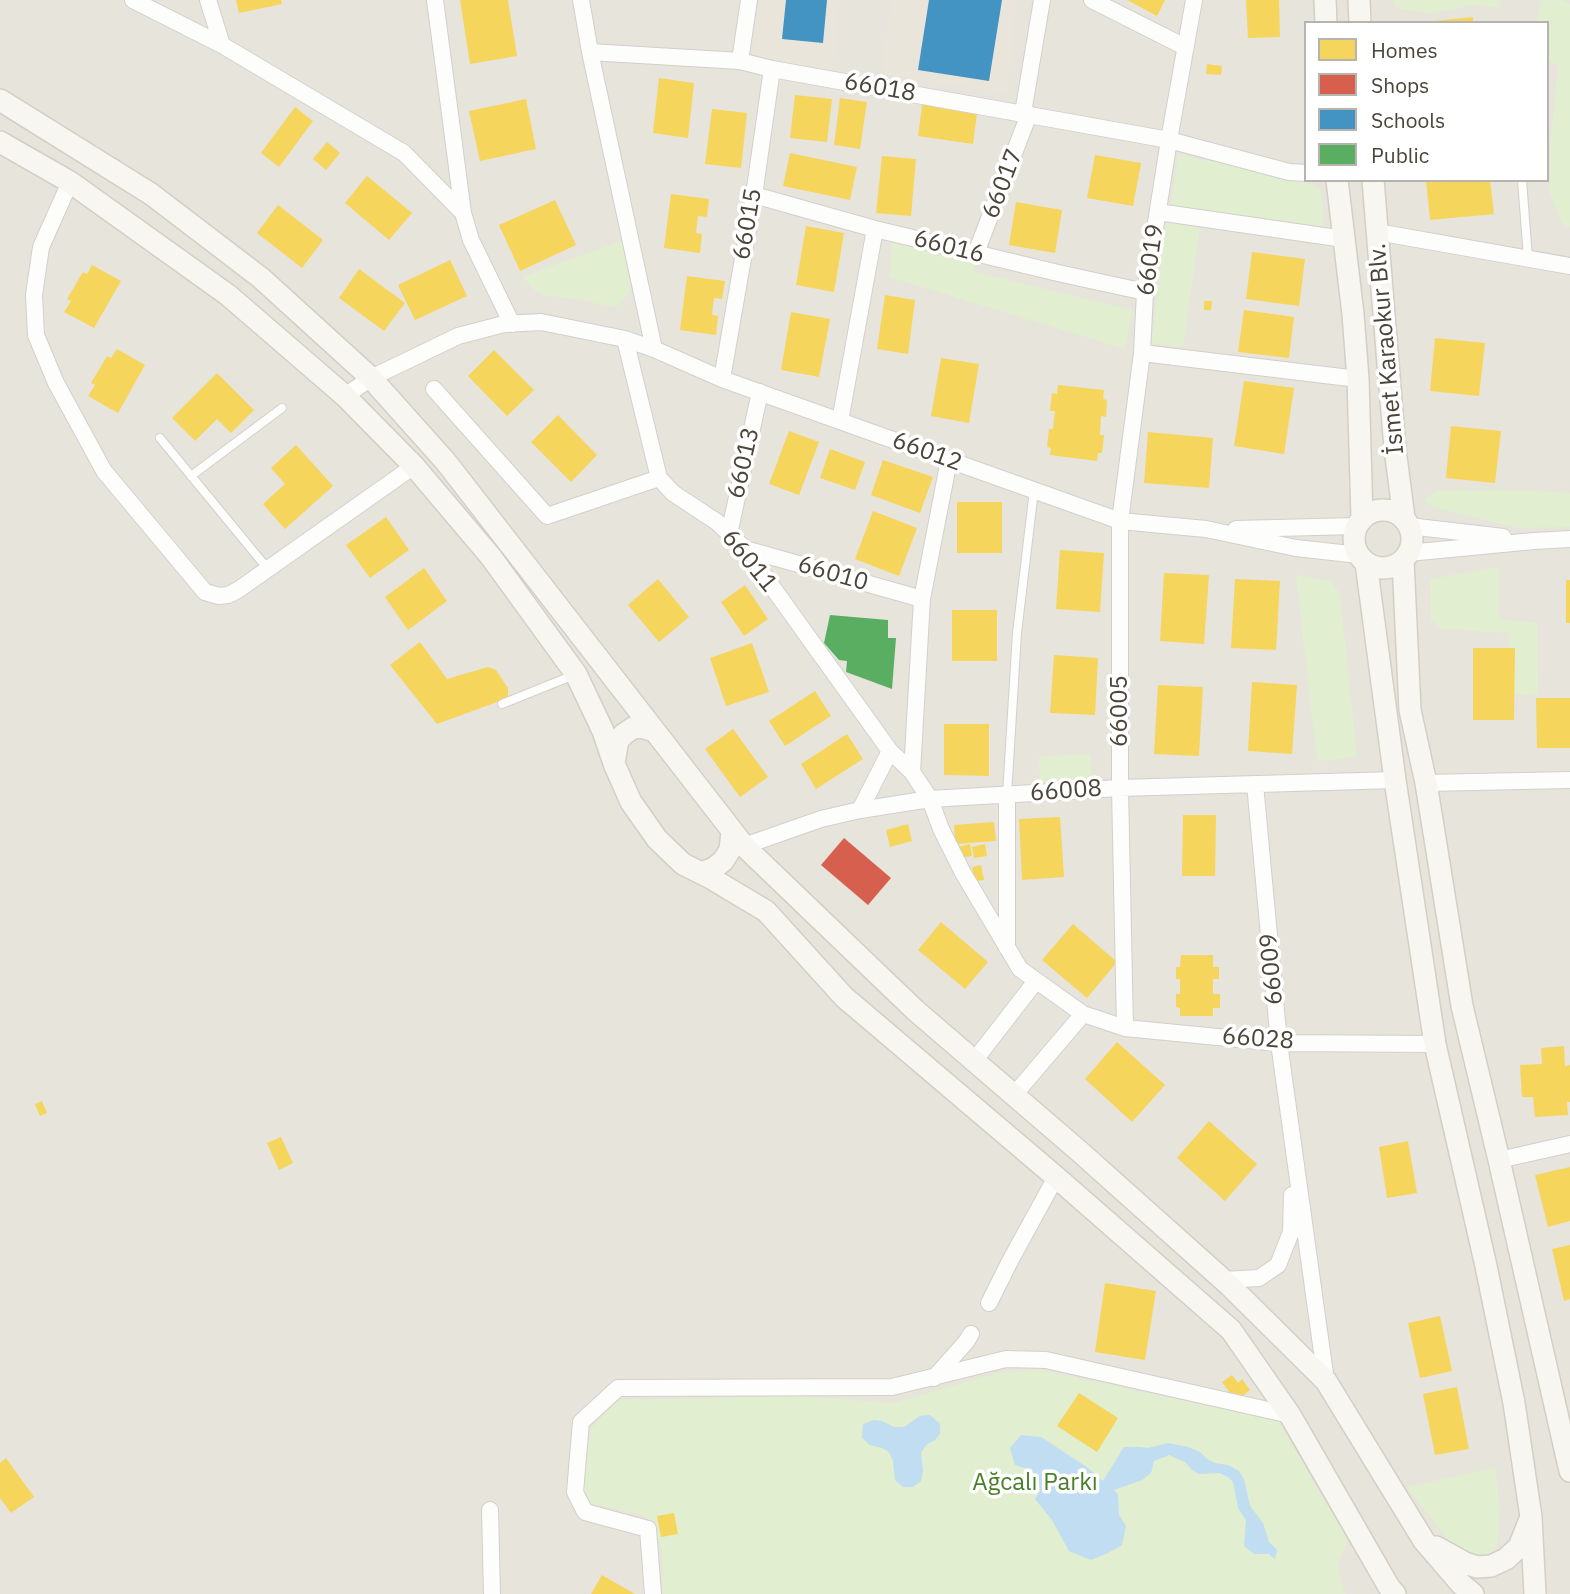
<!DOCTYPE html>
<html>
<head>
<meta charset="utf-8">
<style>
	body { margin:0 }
	#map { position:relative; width:1570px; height:1594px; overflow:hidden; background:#f4f2ee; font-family:"IBM Plex Sans",sans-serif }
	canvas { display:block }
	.legend { position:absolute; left:1304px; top:21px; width:245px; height:161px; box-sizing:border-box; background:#fff; border:2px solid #b7b4b0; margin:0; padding:9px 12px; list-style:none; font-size:21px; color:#4b4439 }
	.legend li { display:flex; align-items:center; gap:14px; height:35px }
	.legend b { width:35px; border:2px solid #b7b4b0 }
</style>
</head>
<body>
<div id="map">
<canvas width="1570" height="1594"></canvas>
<ul class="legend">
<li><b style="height:19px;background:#f6d55c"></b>Homes</li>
<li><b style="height:19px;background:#d6604d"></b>Shops</li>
<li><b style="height:19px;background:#4393c3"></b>Schools</li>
<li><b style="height:19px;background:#5aae61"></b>Public</li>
</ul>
</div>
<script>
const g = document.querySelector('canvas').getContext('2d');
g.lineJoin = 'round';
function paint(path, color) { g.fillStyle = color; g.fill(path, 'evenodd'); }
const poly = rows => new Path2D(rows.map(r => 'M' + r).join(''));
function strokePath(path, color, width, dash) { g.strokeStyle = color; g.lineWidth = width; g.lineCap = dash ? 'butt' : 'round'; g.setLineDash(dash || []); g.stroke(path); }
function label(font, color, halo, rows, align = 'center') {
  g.font = font + ' "IBM Plex Sans",sans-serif'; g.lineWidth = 7; g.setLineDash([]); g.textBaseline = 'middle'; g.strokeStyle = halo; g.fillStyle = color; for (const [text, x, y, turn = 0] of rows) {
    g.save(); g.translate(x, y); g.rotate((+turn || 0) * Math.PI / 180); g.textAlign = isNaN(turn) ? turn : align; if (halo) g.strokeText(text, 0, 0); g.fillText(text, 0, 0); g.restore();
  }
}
paint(poly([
	[0,0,1570,0,1570,1594,0,1594],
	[1306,23,1547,23,1547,180,1306,180]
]), '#e7e4dc');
paint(poly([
	[759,0,839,0,832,74,750,63],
	[891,0,1017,0,1006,92,882,74]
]), '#eae5da');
paint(poly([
	[1393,0,1499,0,1502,8,1473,5,1429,14,1397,8],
	[1541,0,1560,0,1570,4,1570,227,1562,224,1550,193,1550,147,1558,65,1547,60,1547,23,1536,23],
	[1178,154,1312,184,1321,189,1324,227,1170,208],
	[1166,223,1200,227,1183,347,1151,343],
	[622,241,631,280,629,293,618,305,610,307,579,299,542,295,532,288,523,276],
	[892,242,974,262,975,272,1133,310,1125,349,889,277],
	[1438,490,1519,490,1570,493,1570,527,1517,528,1432,507,1424,499],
	[1499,567,1499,619,1537,623,1538,694,1511,695,1508,633,1441,629,1431,620,1430,579],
	[1296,575,1331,581,1340,594,1357,757,1317,761],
	[1091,754,1092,782,1040,785,1039,756],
	[1041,1370,1278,1421,1348,1540,1337,1565,1345,1594,663,1594,662,1551,654,1527,643,1515,593,1504,582,1493,591,1428,618,1400,799,1396,893,1403,1000,1372],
	[1495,1468,1500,1511,1497,1546,1487,1556,1471,1558,1454,1547,1406,1487]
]), '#e1eecf');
paint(poly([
	[930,1415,940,1424,940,1434,935,1440,926,1445,921,1453,923,1471,921,1481,913,1487,903,1487,895,1480,893,1461,889,1452,882,1448,870,1445,862,1438,863,1424,874,1420,882,1421,894,1427,904,1427,920,1416],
	[1021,1435,1041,1437,1088,1468,1103,1481,1124,1447,1140,1447,1148,1448,1168,1443,1188,1447,1200,1452,1207,1459,1215,1463,1228,1465,1239,1471,1244,1479,1250,1506,1263,1523,1269,1542,1277,1550,1275,1559,1269,1554,1254,1554,1244,1546,1246,1520,1238,1508,1233,1482,1228,1477,1219,1473,1199,1474,1192,1470,1185,1462,1169,1455,1154,1461,1151,1473,1142,1480,1114,1490,1118,1495,1119,1515,1126,1526,1122,1545,1108,1553,1091,1560,1069,1551,1052,1520,1035,1499,1040,1491,1039,1478,1030,1470,1015,1465,1010,1448]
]), '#c0ddf1');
paint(poly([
	[236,0,281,0,282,4,239,13],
	[460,0,508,0,517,56,470,64],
	[1127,0,1165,0,1157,16],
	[1246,0,1279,0,1280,37,1248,38],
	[1473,17,1473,23,1433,23,1433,21],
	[1207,64,1222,66,1221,75,1206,74],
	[659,78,694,83,688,138,653,133],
	[795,95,832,99,827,142,790,138],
	[840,98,867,102,860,149,834,145],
	[526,99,536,149,480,161,469,111],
	[923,99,978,106,973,144,918,136],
	[295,107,313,121,279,167,261,153],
	[712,109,747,113,741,168,705,164],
	[327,142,340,153,326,170,313,159],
	[790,153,857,167,850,200,783,186],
	[1095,155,1141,163,1133,206,1087,198],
	[882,156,916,159,911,216,876,213],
	[367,176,412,213,389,240,345,203],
	[1426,180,1490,180,1494,214,1430,220],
	[671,194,709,199,707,217,698,216,696,233,702,234,700,253,664,248],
	[555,200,576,245,520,271,499,225],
	[1016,202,1062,210,1055,253,1009,245],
	[278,205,323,240,302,268,257,233],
	[806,226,844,233,834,292,796,285],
	[1252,252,1305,259,1299,306,1246,299],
	[450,260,467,296,415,320,398,285],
	[92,265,121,281,94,328,64,312,71,301,67,299,83,272,87,274],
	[359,269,405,303,384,331,339,298],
	[687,276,725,281,722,299,714,298,712,315,718,316,716,335,680,330],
	[885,295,915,300,908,354,877,349],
	[1204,301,1212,301,1211,310,1204,310],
	[1244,310,1294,317,1289,358,1238,352],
	[791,312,830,319,819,377,781,370],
	[1435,338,1485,343,1479,396,1430,391],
	[117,349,145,365,118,413,88,396,95,385,91,383,107,356,111,358],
	[494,350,534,390,507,416,468,376],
	[941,358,979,364,969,423,931,416],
	[217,373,254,410,231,433,217,419,195,441,172,418],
	[1244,381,1294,388,1284,454,1234,446],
	[1058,385,1104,390,1103,399,1107,400,1106,417,1101,416,1100,435,1104,435,1102,453,1098,453,1097,461,1050,455,1051,448,1047,447,1049,429,1053,429,1055,411,1050,411,1052,393,1057,394],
	[558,415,597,455,571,482,531,442],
	[1451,426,1501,431,1495,483,1446,478],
	[789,431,819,442,799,495,769,484],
	[1148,432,1213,438,1209,488,1144,483],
	[296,445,333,486,285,529,263,504,285,484,271,468],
	[830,449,865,462,855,490,820,478],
	[883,460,933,477,920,513,871,495],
	[957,502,1002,502,1002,553,957,553],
	[873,511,917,528,899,576,855,559],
	[386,517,409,550,370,578,346,545],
	[1060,550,1104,553,1100,612,1056,609],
	[424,568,447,601,408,630,385,597],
	[1164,573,1209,575,1204,644,1160,641],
	[658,579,689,617,659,642,628,605],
	[1235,579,1280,581,1276,650,1231,648],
	[1566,580,1570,580,1570,623,1566,623],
	[745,585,768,619,744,636,721,602],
	[952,610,997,610,997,661,952,661],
	[420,642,447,679,488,667,496,670,508,688,508,698,437,724,390,665],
	[752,643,769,692,726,706,710,658],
	[1473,648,1515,648,1514,720,1473,720],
	[1054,655,1098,658,1095,715,1050,713],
	[1252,682,1297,685,1292,754,1248,751],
	[1158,685,1203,687,1199,756,1154,754],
	[815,691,831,716,785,746,769,721],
	[1536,698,1570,698,1570,748,1537,748],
	[944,724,989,724,989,776,944,775],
	[733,729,768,777,740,797,705,749],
	[847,734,863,759,816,789,801,764],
	[1183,815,1216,815,1215,876,1182,876],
	[1060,817,1064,877,1022,880,1019,819],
	[994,822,996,841,955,844,954,825],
	[908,824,912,841,890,847,886,830],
	[970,844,972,856,960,858,957,847],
	[985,844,987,856,974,858,972,847],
	[981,865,984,880,975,881,972,867],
	[941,922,988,962,965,989,918,950],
	[1073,924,1117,962,1087,998,1042,960],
	[1181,955,1213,955,1213,967,1219,967,1219,979,1213,979,1213,994,1220,994,1220,1008,1213,1008,1213,1016,1180,1016,1180,1008,1176,1007,1176,994,1180,994,1180,979,1176,979,1176,967,1180,967],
	[1117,1042,1165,1085,1132,1122,1085,1079],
	[1564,1046,1565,1066,1570,1065,1570,1102,1567,1102,1568,1115,1535,1117,1533,1097,1522,1097,1520,1065,1542,1064,1541,1048],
	[42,1101,47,1113,40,1116,35,1104],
	[1209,1121,1257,1164,1225,1201,1177,1158],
	[281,1137,293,1163,279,1170,267,1143],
	[1408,1141,1417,1193,1387,1198,1379,1147],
	[1570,1167,1570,1221,1548,1227,1535,1175],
	[1570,1245,1570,1299,1564,1301,1552,1249],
	[1105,1283,1156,1291,1145,1360,1095,1352],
	[1440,1316,1452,1371,1420,1378,1408,1323],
	[1232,1375,1238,1383,1242,1379,1250,1390,1236,1401,1222,1382],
	[1457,1387,1469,1449,1435,1455,1423,1394],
	[1079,1393,1118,1418,1097,1452,1057,1426],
	[6,1458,34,1497,11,1513,0,1498,0,1463],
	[674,1513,678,1534,661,1537,657,1516],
	[602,1575,635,1594,591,1594]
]), '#f6d55c');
paint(poly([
	[844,838,891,878,868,905,821,865]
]), '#d6604d');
paint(poly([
	[786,0,827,0,823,43,782,39],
	[929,0,1002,0,989,81,918,70]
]), '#4393c3');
paint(poly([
	[830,615,888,620,888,638,896,638,892,689,846,672,847,661,839,660,824,643]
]), '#5aae61');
const lane = poly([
	[1522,180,1528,258],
	[160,438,267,568],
	[191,476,282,408],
	[502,704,574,675],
	[1007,795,1017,633,1034,490]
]);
const street = poly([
	[133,0,222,45,404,153,463,213],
	[208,0,222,45],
	[435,0,463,213,471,240,512,324],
	[581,0,590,52,654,349],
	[1092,0,1185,47],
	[590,52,740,61,772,69,1169,140,1289,172,1306,173],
	[740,61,749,0],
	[1023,113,1042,0],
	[70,182,41,247,34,295,36,335,56,383,104,471,205,592,219,596,228,595,238,590,414,466],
	[754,195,875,229,1058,273,1145,292],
	[1158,212,1344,239],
	[1377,232,1570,266],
	[976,253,1029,114],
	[625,339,659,478,673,493,717,522,745,549,890,751,912,772],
	[1142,353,1358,379],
	[722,379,754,195,772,69],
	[434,389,547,516,659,478],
	[345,396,371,378,458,336,504,324,541,322,625,339,654,349,722,379,1120,521,1206,529,1296,548,1359,555],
	[840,421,875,229],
	[949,460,922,599,912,772,930,799,941,829,963,873,1020,969,1083,1014,1125,1028,1279,1043,1435,1044],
	[1409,526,1503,537],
	[1236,529,1356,526],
	[729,534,760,392],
	[745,549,922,599],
	[1408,553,1534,541,1570,539],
	[1426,783,1570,780],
	[1255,784,1279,1043,1326,1381],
	[860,810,890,751],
	[744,846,821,819,860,810,930,799,1120,788,1395,780],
	[1007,948,1007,795],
	[1125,1028,1120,788,1120,521,1142,353,1145,292,1169,140,1194,0],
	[974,1061,1036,981],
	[1014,1095,1083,1014],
	[1499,1160,1570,1144],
	[1223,1280,1259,1278,1278,1265,1291,1232,1292,1195],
	[989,1303,1010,1261,1056,1177],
	[934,1378,966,1342,971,1334],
	[490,1510,492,1594],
	[653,1594,648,1529,585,1512,575,1492,581,1422,618,1388,892,1387,1006,1359,1046,1360,1290,1415]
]);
const secondary = poly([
	[1325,0,1326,23],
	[1359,0,1360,23],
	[0,100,151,194,261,278,371,378,446,462,744,846,915,1010,1079,1151,1229,1285,1326,1381,1424,1541,1461,1584,1473,1594],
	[0,142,70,182,228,295,345,396,414,466,491,557,576,674,603,731,615,766,631,802,657,839,683,864,709,877,766,911,844,997,1056,1177,1231,1330,1290,1415,1389,1587,1395,1594],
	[1337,180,1353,314,1358,379,1362,518],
	[1373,180,1395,449,1404,518],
	'1354 539a29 29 0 1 1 58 0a29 29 0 1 1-58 0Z',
	[1403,560,1410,710,1426,783,1462,1006,1499,1160,1570,1471],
	[1366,563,1395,780,1435,1044,1486,1266,1514,1403,1531,1517,1535,1594],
	[614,763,618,740,624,734,633,728,641,727,654,731],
	[701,873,714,868,723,861,730,850,732,831],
	[1436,1547,1465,1563,1477,1567,1491,1566,1506,1559,1519,1547,1529,1522]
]);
strokePath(lane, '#d2d0cb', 10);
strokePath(street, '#d2d0cb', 18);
strokePath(secondary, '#d3cfc5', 24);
strokePath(lane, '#fdfdfc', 8);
strokePath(street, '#fdfdfc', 16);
strokePath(secondary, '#f7f6f1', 21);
label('24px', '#4b4439', '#fff', [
	["66018",880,88,10],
	["66017",1003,184,-69],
	["66015",748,224,-80],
	["66016",949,247,14],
	["66019",1151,260,-82],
	["İsmet Karaokur Blv.",1387,349,-95],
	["66012",927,452,20],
	["66013",744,463,-77],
	["66011",749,561,51],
	["66010",833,574,16],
	["66005",1120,711,-90],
	["66008",1066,791,-4],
	["66009",1272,969,-95],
	["66028",1258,1039,4]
]);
label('24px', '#4a7f2a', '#fff', [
	["Ağcalı Parkı",1035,1483]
]);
</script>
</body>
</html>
